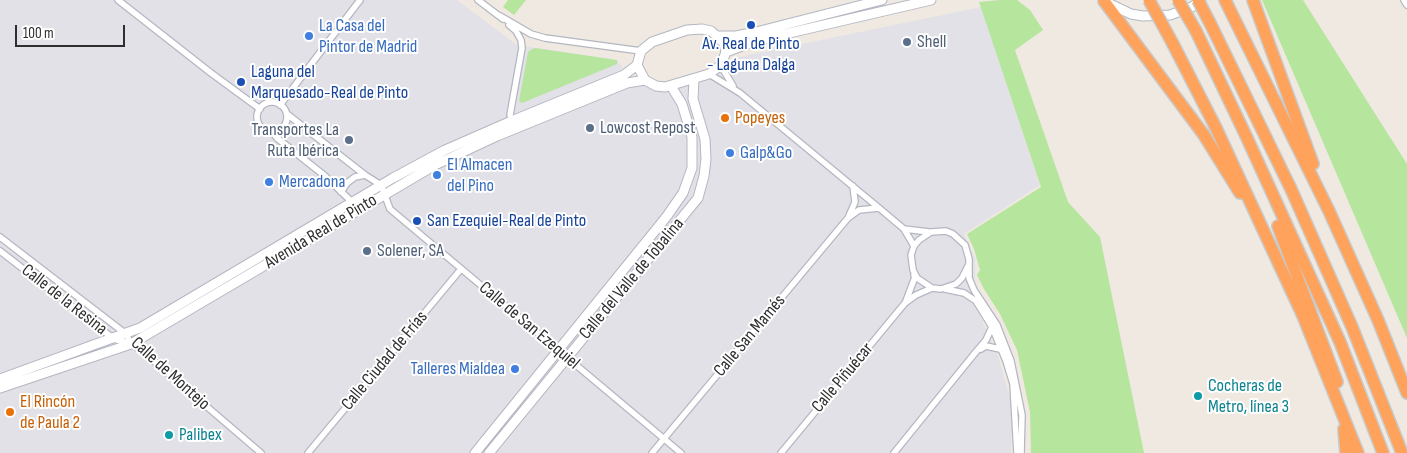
<!DOCTYPE html>
<meta charset="utf-8">
<style>
body{margin:0}
#map{position:relative;width:1407px;height:453px;overflow:hidden;background:#efe9e1;font-family:"Sofia Sans Condensed",sans-serif}
canvas{display:block}
.scale{position:absolute;left:15px;top:25px;width:110px;height:22px;box-sizing:border-box;border:2px solid #2e2e2e;border-top:0;padding-left:6px;font-size:15px;line-height:18px;white-space:nowrap;color:#2e2e2e;-webkit-text-stroke:4px #fff;paint-order:stroke}
</style>
<div id="map">
<canvas width="1407" height="453"></canvas>
<div class="scale">100 m</div>
</div>
<script>
const ctx = document.querySelector('canvas').getContext('2d');
ctx.lineJoin = 'round';
function fill(path, color) {
  ctx.fillStyle = color;
  ctx.fill(path, 'evenodd');
}
function toPath(rows) {
  const path = new Path2D();
  for (const r of rows) {
    if (r.length === 3) {
      path.moveTo(r[0] + r[2], r[1]);
      path.arc(r[0], r[1], r[2], 0, 2 * Math.PI);
      continue;
    }
    path.moveTo(r[0], r[1]);
    for (let i = 2; i < r.length; i += 2) path.lineTo(r[i], r[i + 1]);
  }
  return path;
}
function stroke(path, color, width, dash) {
  ctx.strokeStyle = color;
  ctx.lineWidth = width;
  ctx.lineCap = dash ? 'butt' : 'round';
  ctx.setLineDash(dash || []);
  ctx.stroke(path);
}
function label(font, color, halo, rows, align = 'center') {
  ctx.font = font + ' "Sofia Sans Condensed",sans-serif';
  ctx.lineWidth = 4;
  ctx.setLineDash([]);
  ctx.textBaseline = 'middle';
  ctx.strokeStyle = halo;
  ctx.fillStyle = color;
  for (const [text, x, y, turn = 0] of rows) {
    ctx.save();
    ctx.translate(x, y);
    ctx.rotate((+turn || 0) * Math.PI / 180);
    ctx.textAlign = isNaN(turn) ? turn : align;
    if (halo) ctx.strokeText(text, 0, 0);
    ctx.fillText(text, 0, 0);
    ctx.restore();
  }
}
fill(toPath([
 [0,0,457,0,517,45,617,60,635,84,664,89,699,81,739,57,981,7,1040,185,964,234,975,258,975,304,997,353,1012,405,1011,453,0,453]
]), '#e3e1e8');
fill(toPath([
 [508,0,526,0,514,15,503,7],
 [1000,0,1017,0,1030,10,1043,30,1015,50,1068,202,1100,237,1144,453,1031,453,1030,412,1017,350,1000,314,984,289,977,275,980,270,974,249,967,234,1041,187,979,2],
 [1262,0,1303,0,1407,164,1407,338],
 [535,48,617,60,617,64,522,103,519,101,528,52,532,49]
]), '#b6e59e');
const minor = toPath([
 [118,0,211,73,260,109],
 [478,0,503,19],
 [1404,0,1407,5],
 [500,16,531,34,545,38,641,51],
 [509,25,516,31,521,40,522,48,510,115],
 [723,61,724,71,733,86],
 [709,74,740,93,879,208,904,229,914,246],
 [272,117,15],
 [280,105,360,0],
 [287,114,365,175,381,185,390,209,681,453],
 [272,132,277,138,325,176,353,203,361,208],
 [341,192,347,183,355,177,365,175],
 [848,218,855,202,853,186],
 [904,229,929,232],
 [0,237,126,334,131,344,142,351,261,453],
 [0,251,114,339,131,344],
 [968,266,962,278,956,284,941,289,932,288,917,278,913,270,911,255,914,246,919,240,931,232,946,231,953,234,965,245,969,259,969,278,974,290,997,325,1011,361,1022,415,1021,453],
 [945,289,964,293,976,301,992,327,1006,361,1013,384,1017,453],
 [906,301,915,277,914,275],
 [981,349,986,346,1000,349],
 [308,453,461,269],
 [652,453,848,218,859,210,879,208],
 [781,453,905,303,916,295,932,288],
 [894,453,975,353,986,340,992,327]
]);
const secondary = toPath([
 [1108,3,1131,14,1143,16,1170,15,1192,7,1201,0],
 [702,29,711,31,724,43,726,52,721,65,709,74,665,87,656,86,645,80,637,65,641,51,652,42,687,30,702,29],
 [718,36,736,36,756,32,882,0],
 [726,52,755,41,931,0],
 [0,379,140,328,393,178,445,150,509,122,624,75,637,65],
 [0,388,131,344,435,165,497,136,627,83,645,80],
 [475,453,667,216,683,193,692,168,692,137,682,104,671,86],
 [489,453,698,198,704,176,706,159,705,139,693,99,694,79]
]);
const motorway = toPath([
 [1225,0,1329,211,1378,320,1407,393],
 [1253,0,1313,164],
 [1104,1,1204,135,1240,193],
 [1211,25,1291,189,1352,327,1402,453],
 [1196,31,1247,138,1340,342,1383,453],
 [1173,44,1216,128,1303,316,1358,453],
 [1278,226,1337,382],
 [1344,429,1346,453]
]);
stroke(minor, '#b4b7c1', 8);
stroke(secondary, '#b4b7c1', 11);
stroke(motorway, '#c9c9c9', 14);
stroke(minor, '#fff', 5.5);
stroke(secondary, '#fff', 9);
stroke(motorway, '#ffa35c', 11);
const motorwayBridge = toPath([
 [1149,0,1173,44],
 [1178,0,1196,31],
 [1198,0,1211,25]
]);
stroke(motorwayBridge, '#c9c9c9', 14, []);
stroke(motorwayBridge, '#ffa35c', 11);
for (const [x, y, r, color] of [
 [751,25,5,"#1a4fb4"],
 [309,36,5,"#3f7fe0"],
 [907,42,5,"#5c6f8a"],
 [241,82,5,"#1a4fb4"],
 [725,118,5,"#e8710a"],
 [590,128,5,"#5c6f8a"],
 [349,140,5,"#5c6f8a"],
 [730,153,5,"#3f7fe0"],
 [437,175,5,"#3f7fe0"],
 [269,182,5,"#3f7fe0"],
 [417,221,5,"#1a4fb4"],
 [367,251,5,"#5c6f8a"],
 [515,369,5,"#3f7fe0"],
 [1198,396,5,"#0f9aa8"],
 [10,412,5,"#e8710a"],
 [169,435,5,"#0f9aa8"]
]) {
  const dot = new Path2D();
  dot.arc(x, y, r, 0, 2 * Math.PI);
  ctx.fillStyle = color;
  ctx.fill(dot);
  stroke(dot, '#fff', 2);
}
label('18px', '#366cbe', '#fff', [
 ["La Casa del",319,26],
 ["Pintor de Madrid",319,47],
 ["Galp&Go",740,153],
 ["El Almacen",447,165],
 ["del Pino",447,186],
 ["Mercadona",279,182],
 ["Talleres Mialdea",505,369,"right"]
], 'left');
label('18px', '#4e5e75', '#fff', [
 ["Shell",917,42],
 ["Lowcost Repost",600,128],
 ["Transportes La",339,130,"right"],
 ["Ruta Ibérica",339,151,"right"],
 ["Solener, SA",377,251]
], 'left');
label('18px', '#164399', '#fff', [
 ["Av. Real de Pinto",751,44,"center"],
 ["- Laguna Dalga",751,65,"center"],
 ["Laguna del",251,72],
 ["Marquesado-Real de Pinto",251,93],
 ["San Ezequiel-Real de Pinto",427,221]
], 'left');
label('18px', '#c56008', '#fff', [
 ["Popeyes",735,118],
 ["El Rincón",20,402],
 ["de Paula 2",20,423]
], 'left');
label('18px', '#2e2e2e', '#fff', [
 ["Avenida Real de Pinto",321,232,-31],
 ["Calle del Valle de Tobalina",632,279,-50],
 ["Calle de la Resina",64,300,38],
 ["Calle de San Ezequiel",529,326,40],
 ["Calle San Mamés",750,336,-50],
 ["Calle Ciudad de Frías",385,361,-50],
 ["Calle de Montejo",170,374,42],
 ["Calle Piñuécar",843,378,-50]
]);
label('18px', '#0d838f', '#fff', [
 ["Cocheras de",1208,386],
 ["Metro, línea 3",1208,407],
 ["Palibex",179,435]
], 'left');
</script>
